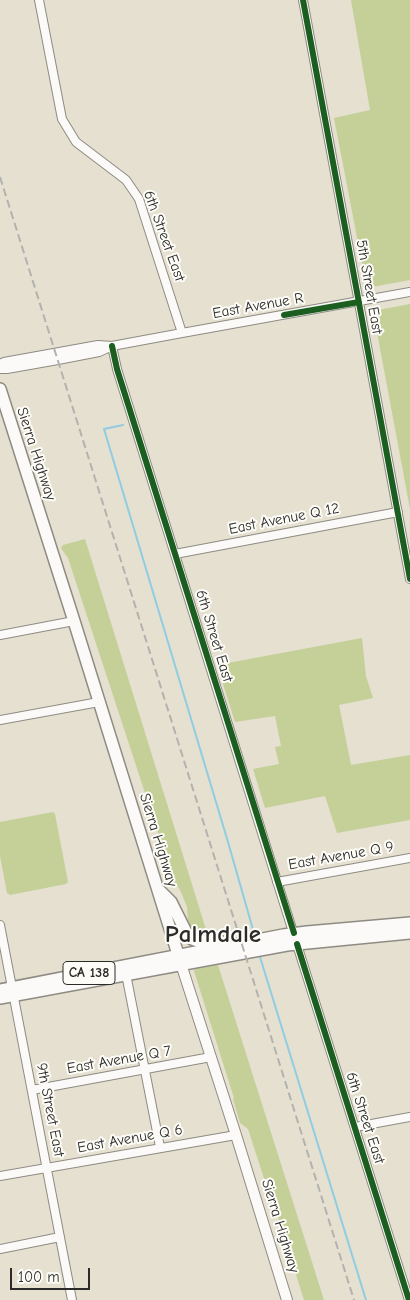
<!DOCTYPE html>
<style>
body{margin:0}
#map{position:relative;width:410px;height:1300px;overflow:hidden;background:#e5e0d0;font-family:"Comic Neue",sans-serif}
canvas{display:block}
.scale{position:absolute;left:10px;top:1268px;width:80px;height:22px;box-sizing:border-box;border:2px solid #2b2b2b;border-top:0;padding-left:6px;font-size:15px;line-height:18px;white-space:nowrap;color:#2b2b2b;-webkit-text-stroke:4px #fdfcf7;paint-order:stroke}
</style>
<div id="map">
<canvas width="410" height="1300"></canvas>
<div class="scale">100 m</div>
</div>
<script>
const ctx = document.querySelector('canvas').getContext('2d');
ctx.lineJoin = 'round';
function fill(path, color) {
  ctx.fillStyle = color;
  ctx.fill(path, 'evenodd');
}
function toPath(rows) {
  const path = new Path2D();
  for (const r of rows) {
    path.moveTo(r[0], r[1]);
    for (let i = 2; i < r.length; i += 2) path.lineTo(r[i], r[i + 1]);
  }
  return path;
}
function stroke(path, color, width, dash) {
  ctx.strokeStyle = color;
  ctx.lineWidth = width;
  ctx.lineCap = dash ? 'butt' : 'round';
  ctx.setLineDash(dash || []);
  ctx.stroke(path);
}
function label(font, color, halo, rows, align = 'center') {
  ctx.font = font + ' "Comic Neue",sans-serif';
  ctx.lineWidth = 4;
  ctx.setLineDash([]);
  ctx.textBaseline = 'middle';
  ctx.strokeStyle = halo;
  ctx.fillStyle = color;
  for (const [text, x, y, turn = 0] of rows) {
    ctx.save();
    ctx.translate(x, y);
    ctx.rotate((+turn || 0) * Math.PI / 180);
    ctx.textAlign = isNaN(turn) ? turn : align;
    if (halo) ctx.strokeText(text, 0, 0);
    ctx.fillText(text, 0, 0);
    ctx.restore();
  }
}
fill(toPath([
 [351,0,410,0,410,280,372,287,366,284,334,118,370,110],
 [410,304,410,509,373,311],
 [85,539,208,936,200,937,191,930,188,921,187,907,181,892,176,883,174,883,166,857,68,558,61,548,63,545],
 [362,638,366,676,373,698,339,705,351,765,410,755,410,820,337,833,325,796,265,808,253,769,279,764,275,747,281,746,275,716,235,722,217,665],
 [53,812,55,814,68,882,66,884,10,895,7,893,0,856,0,822],
 [218,965,324,1300,304,1300,273,1201,271,1200,248,1129,240,1123,233,1099,234,1098,194,971,195,969]
]), '#c4d097');
stroke(toPath([
 [123,425,104,429,228,842,254,933],
 [260,957,366,1300]
]), '#90cce2', 2);
const minor = toPath([
 [39,0,62,119,76,142,126,180,139,199,182,333],
 [303,0,410,579],
 [112,346,117,369,282,897,409,1300],
 [0,364,4,362,98,345,112,346],
 [0,369,7,369,58,360,99,352,112,346,182,333,410,292],
 [175,554,398,512],
 [0,635,74,621],
 [0,720,99,702],
 [277,882,410,858],
 [0,925,72,1300],
 [126,974,160,1147],
 [32,1090,211,1057],
 [355,1127,410,1117],
 [0,1176,236,1135],
 [0,1249,60,1237]
]);
const major = toPath([
 [181,964,236,1135,287,1300]
]);
const highway = toPath([
 [0,389,74,621,181,964],
 [159,890,171,902,186,932,192,939,197,941,219,941,227,944],
 [0,990,283,935,307,932,410,923],
 [0,998,287,945,410,933]
]);
stroke(minor, '#8e8b83', 10);
stroke(major, '#8e8b83', 12);
stroke(highway, '#8e8b83', 14);
stroke(minor, '#fbfaf8', 8);
stroke(major, '#fbfaf8', 10);
stroke(highway, '#fbfaf8', 11);
stroke(toPath([
 [0,177,354,1300]
]), '#b3b2b0', 2, [8, 4]);
stroke(toPath([
 [303,0,410,579],
 [284,315,359,302],
 [112,346,117,369,294,933],
 [297,944,409,1300]
]), '#1b5e20', 6);
for (const [x, y, w] of [
 [89,973,52]
]) {
  const box = new Path2D();
  box.roundRect(x - w / 2, y - 11.5, w, 23, 4);
  ctx.fillStyle = '#fdfcf7';
  ctx.fill(box);
  stroke(box, '#2b2b2b', 1);
}
label('bold 14px', '#2b2b2b', null, [
 ["CA 138",89,973]
]);
label('15px', '#2b2b2b', '#fdfcf7', [
 ["6th Street East",164,236,70],
 ["5th Street East",369,287,80],
 ["East Avenue R",258,306,-10],
 ["Sierra Highway",36,454,72],
 ["East Avenue Q 12",284,519,-11],
 ["6th Street East",214,636,73],
 ["Sierra Highway",158,840,73],
 ["East Avenue Q 9",341,856,-10],
 ["East Avenue Q 7",119,1060,-10],
 ["9th Street East",50,1110,79],
 ["6th Street East",365,1118,72],
 ["East Avenue Q 6",130,1139,-10],
 ["Sierra Highway",280,1226,73]
]);
label('bold 25px', '#2b2b2b', '#fdfcf7', [
 ["Palmdale",213,935]
]);
</script>
